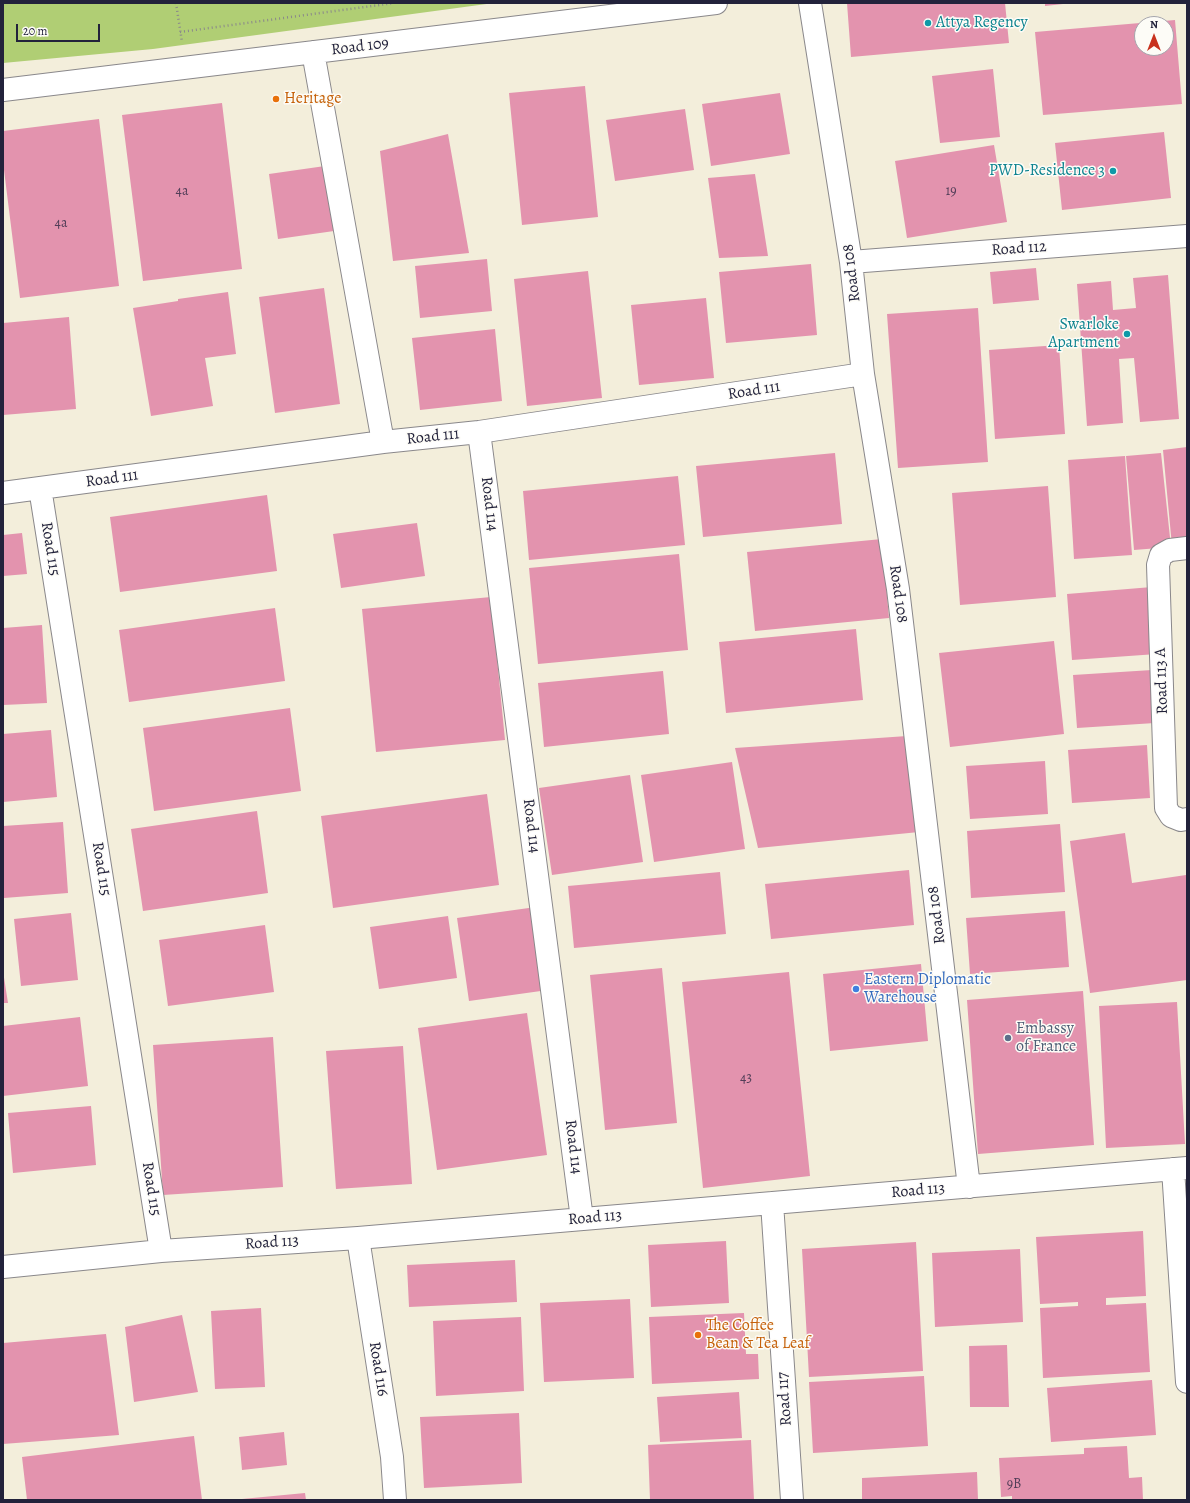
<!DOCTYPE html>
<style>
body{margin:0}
#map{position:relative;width:1190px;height:1503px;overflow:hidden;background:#f3eedb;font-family:Alegreya,serif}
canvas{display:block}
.frame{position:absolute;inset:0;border:4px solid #22223b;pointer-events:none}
.north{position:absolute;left:1134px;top:16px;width:40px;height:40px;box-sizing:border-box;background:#fdfcf7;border:1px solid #a5a5ac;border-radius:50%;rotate:0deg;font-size:11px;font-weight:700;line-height:16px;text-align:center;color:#22223b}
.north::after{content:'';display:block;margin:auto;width:14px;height:18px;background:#c8321e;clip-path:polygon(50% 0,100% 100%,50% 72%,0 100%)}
.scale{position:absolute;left:16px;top:24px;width:84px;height:18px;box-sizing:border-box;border:2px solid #22223b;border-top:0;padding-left:5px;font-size:12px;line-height:14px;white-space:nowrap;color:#22223b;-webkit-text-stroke:3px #fdfcf7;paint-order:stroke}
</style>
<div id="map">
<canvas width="1190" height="1503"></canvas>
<div class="frame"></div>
<div class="north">N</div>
<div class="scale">20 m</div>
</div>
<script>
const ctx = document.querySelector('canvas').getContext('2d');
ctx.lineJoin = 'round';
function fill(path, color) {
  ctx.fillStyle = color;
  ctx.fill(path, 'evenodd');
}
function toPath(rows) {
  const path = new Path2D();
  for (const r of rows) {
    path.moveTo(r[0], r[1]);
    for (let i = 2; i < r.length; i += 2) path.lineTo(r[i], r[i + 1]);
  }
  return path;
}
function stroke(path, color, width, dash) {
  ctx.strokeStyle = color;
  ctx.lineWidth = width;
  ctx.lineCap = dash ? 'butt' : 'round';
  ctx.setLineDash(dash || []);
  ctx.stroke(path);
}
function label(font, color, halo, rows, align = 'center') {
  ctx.font = font + ' Alegreya,serif';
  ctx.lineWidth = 3;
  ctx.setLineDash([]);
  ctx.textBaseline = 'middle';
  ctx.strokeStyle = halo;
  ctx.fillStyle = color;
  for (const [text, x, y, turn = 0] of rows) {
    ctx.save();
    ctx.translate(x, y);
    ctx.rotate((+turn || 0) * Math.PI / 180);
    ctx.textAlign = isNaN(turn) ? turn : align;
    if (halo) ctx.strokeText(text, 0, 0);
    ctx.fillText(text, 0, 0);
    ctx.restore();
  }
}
fill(toPath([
 [3,3,494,3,153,49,3,63]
]), '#b0ce74');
fill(toPath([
 [847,3,1005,3,1009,43,851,57],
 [1045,3,1063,3,1063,4,1045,6],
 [1175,20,1182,104,1043,115,1035,32],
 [1142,24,1166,24,1166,48,1142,48],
 [993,69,1000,137,940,143,932,76],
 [585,86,598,217,522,225,509,93],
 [780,93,790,154,711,166,702,104],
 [222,103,242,269,143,281,122,115],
 [685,109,694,170,615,181,606,120],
 [99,119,119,286,20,298,3,162,3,131],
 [1164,132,1171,198,1062,210,1055,143],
 [448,134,469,253,393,261,380,151],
 [994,145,1007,222,907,238,895,161],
 [325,166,334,231,278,239,269,174],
 [755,174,768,256,719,258,708,178],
 [487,259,492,311,420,318,415,266],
 [811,264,817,335,726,343,719,272],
 [1036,268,1039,300,993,304,990,272],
 [588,271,602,398,527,406,514,279],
 [1168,275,1179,419,1140,422,1134,358,1119,359,1123,423,1087,426,1077,284,1111,281,1113,310,1136,308,1133,278],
 [324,288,340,404,275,413,259,297],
 [228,292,236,354,205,358,213,406,151,416,133,308,178,301,178,299],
 [706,298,714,378,639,385,631,305],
 [978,308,988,462,898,468,887,314],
 [69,317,76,409,3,415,3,323],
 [495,329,502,401,420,410,412,338],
 [1059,345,1065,434,995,439,989,350],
 [1187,447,1187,545,1172,546,1163,450],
 [835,453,842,524,703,537,696,466],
 [1161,453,1171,547,1134,550,1126,456],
 [1125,456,1132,555,1074,559,1068,460],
 [678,476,685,545,529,560,523,491],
 [1048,486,1056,597,960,605,952,493],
 [267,495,277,571,120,592,110,517],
 [417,523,425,576,341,588,333,534],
 [22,533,27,574,3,576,3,535],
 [882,539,889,618,755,631,747,552],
 [679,554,688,650,538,664,529,568],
 [1152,587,1157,654,1072,660,1067,594],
 [491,597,505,740,376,752,362,609],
 [275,608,285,681,129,702,119,630],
 [42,625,47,703,3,705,3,628],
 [856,629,863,700,726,713,719,642],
 [1054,641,1064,734,950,747,939,653],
 [1152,670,1155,723,1077,728,1073,675],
 [663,671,669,734,544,747,538,683],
 [290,708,301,791,154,811,143,728],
 [51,730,57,797,3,802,3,734],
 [907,736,919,832,758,848,735,748],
 [1147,745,1150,798,1072,803,1068,750],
 [1045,761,1048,814,970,819,966,766],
 [732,762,745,849,654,862,641,775],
 [630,775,643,862,552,875,539,788],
 [487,794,499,885,333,908,321,816],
 [257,811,268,893,143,911,131,829],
 [63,822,68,893,4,898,3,826],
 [1060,824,1065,892,971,898,967,831],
 [1125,833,1132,883,1186,875,1187,980,1090,993,1070,841],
 [909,870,914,925,771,939,765,884],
 [720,872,726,934,574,948,568,886],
 [536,907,548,990,469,1001,457,918],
 [1065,911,1069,967,970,974,966,918],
 [71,913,78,980,21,986,14,919],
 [448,916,457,978,379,989,370,927],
 [265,925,274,992,168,1006,159,940],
 [921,964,928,1041,830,1051,823,974],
 [662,968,677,1123,605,1130,590,975],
 [3,971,8,1003,3,1003],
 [789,972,810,1176,703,1188,682,982],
 [1083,991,1094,1145,978,1154,967,1000],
 [1177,1002,1185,1144,1106,1148,1099,1006],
 [527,1013,547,1155,437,1170,418,1028],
 [80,1017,88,1086,3,1096,3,1026],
 [273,1037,283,1187,163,1195,153,1045],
 [403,1046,412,1184,336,1189,326,1051],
 [91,1106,96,1165,13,1173,8,1113],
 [1143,1231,1146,1296,1106,1298,1106,1305,1146,1303,1150,1372,1043,1378,1040,1308,1078,1306,1078,1302,1040,1304,1036,1237],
 [726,1241,729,1303,651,1307,648,1245],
 [916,1242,923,1371,809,1377,802,1249],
 [1020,1249,1023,1322,935,1327,932,1253],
 [515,1260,517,1302,409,1307,407,1265],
 [630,1299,634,1378,544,1382,540,1303],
 [261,1308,265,1387,215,1389,211,1311],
 [744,1313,746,1354,758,1354,759,1379,652,1384,649,1317],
 [182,1315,198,1392,134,1402,125,1327],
 [521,1317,524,1391,436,1396,433,1321],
 [106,1334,119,1435,3,1444,3,1343],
 [1007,1345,1009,1407,970,1407,969,1346],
 [924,1376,928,1446,813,1453,809,1382],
 [1152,1380,1156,1435,1051,1442,1047,1388],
 [739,1392,742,1438,660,1442,657,1397],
 [519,1413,522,1483,424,1488,420,1417],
 [284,1432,287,1465,242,1470,239,1437],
 [194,1436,202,1500,27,1500,22,1457],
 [751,1440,754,1500,650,1500,648,1445],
 [1127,1446,1129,1478,1142,1477,1143,1500,1012,1500,1012,1496,1001,1497,999,1458,1084,1454,1084,1448],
 [977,1472,978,1500,862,1500,862,1478],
 [305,1493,306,1500,242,1500,242,1499]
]), '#e393ae');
const minor = toPath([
 [810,3,851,262,863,374,898,589,969,1187],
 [313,52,383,442],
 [3,90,716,3],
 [851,262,1187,236],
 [479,432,582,1219],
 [40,488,161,1251],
 [3,493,383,442,479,432,863,374],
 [1187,548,1170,550,1161,555,1158,565,1166,808,1171,816,1181,820,1187,819],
 [1173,1169,1187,1382],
 [772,1203,792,1500],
 [358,1238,392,1457,395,1500],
 [3,1267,161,1251,358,1238,1187,1168]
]);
stroke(minor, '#8a888b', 24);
stroke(toPath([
 [176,3,182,42],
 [180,32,394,3]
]), '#8a888b', 2.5, [1, 3]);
stroke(minor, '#fff', 22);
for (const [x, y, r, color] of [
 [928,23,4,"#0f9aa8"],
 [276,99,4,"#e8710a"],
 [1113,171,4,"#0f9aa8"],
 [1127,334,4,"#0f9aa8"],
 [856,989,4,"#3f7fe0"],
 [1008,1038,4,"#5c6f8a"],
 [698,1335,4,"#e8710a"]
]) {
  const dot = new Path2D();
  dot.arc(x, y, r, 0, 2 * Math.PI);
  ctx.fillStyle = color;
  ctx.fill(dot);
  stroke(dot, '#fdfcf7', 1.5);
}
label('14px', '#523e58', null, [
 ["4a",182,192],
 ["19",951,192],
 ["4a",61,224],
 ["43",746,1079],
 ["9B",1014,1485]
]);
label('16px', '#0d838f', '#fdfcf7', [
 ["Attya Regency",936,23,"left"],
 ["PWD-Residence 3",1105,171],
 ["Swarloke",1119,325],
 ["Apartment",1119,343]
], 'right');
label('16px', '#22223b', '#fdfcf7', [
 ["Road 109",360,47,-7],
 ["Road 112",1019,249,-4],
 ["Road 108",852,273,-97],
 ["Road 111",754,391,-9],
 ["Road 111",433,437,-6],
 ["Road 111",112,479,-8],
 ["Road 114",489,504,83],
 ["Road 115",50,549,81],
 ["Road 108",898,594,82],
 ["Road 113 A",1162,681,-92],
 ["Road 114",531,826,83],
 ["Road 115",101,869,81],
 ["Road 108",937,915,-97],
 ["Road 114",573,1147,83],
 ["Road 115",151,1189,81],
 ["Road 113",918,1191,-5],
 ["Road 113",595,1218,-5],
 ["Road 113",272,1243,-4],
 ["Road 116",378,1369,81],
 ["Road 117",785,1399,-94]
]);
label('16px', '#c56008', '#fdfcf7', [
 ["Heritage",284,99],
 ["The Coffee",706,1326],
 ["Bean & Tea Leaf",706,1344]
], 'left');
label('16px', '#366cbe', '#fdfcf7', [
 ["Eastern Diplomatic",864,980],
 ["Warehouse",864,998]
], 'left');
label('16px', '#4e5e75', '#fdfcf7', [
 ["Embassy",1016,1029],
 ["of France",1016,1047]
], 'left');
</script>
